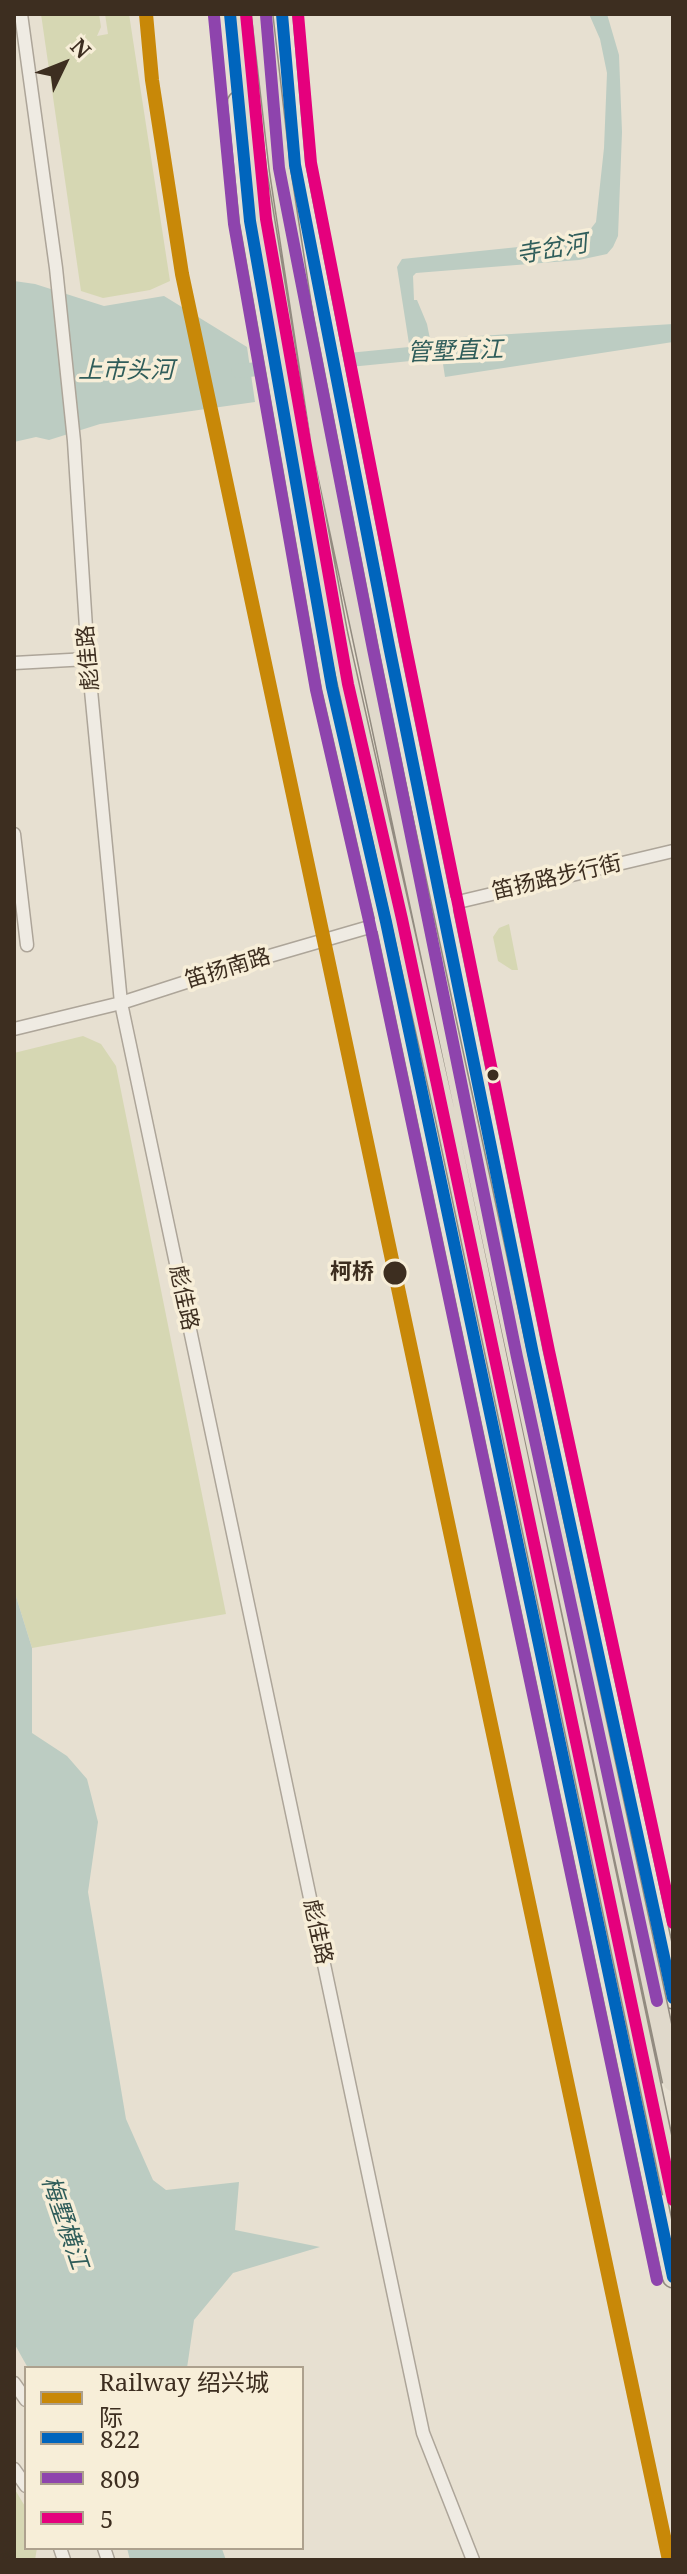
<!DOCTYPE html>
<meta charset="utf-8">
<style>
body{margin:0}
#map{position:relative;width:687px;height:2574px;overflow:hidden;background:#e7e0d1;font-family:"Noto Serif","Noto Sans SC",serif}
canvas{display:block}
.frame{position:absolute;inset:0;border:16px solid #3d2e20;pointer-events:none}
.legend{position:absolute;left:24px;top:2366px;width:280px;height:184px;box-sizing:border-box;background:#f7eed8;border:2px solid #ada18e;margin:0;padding:10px 14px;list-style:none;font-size:24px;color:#3d2e20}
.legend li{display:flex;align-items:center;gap:16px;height:40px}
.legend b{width:40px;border:2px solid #ada18e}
.north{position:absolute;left:24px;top:24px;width:80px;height:80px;-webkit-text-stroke:6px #f7eed8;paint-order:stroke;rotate:47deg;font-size:22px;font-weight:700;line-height:32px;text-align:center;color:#3d2e20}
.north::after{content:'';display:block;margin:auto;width:28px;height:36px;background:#3d2e20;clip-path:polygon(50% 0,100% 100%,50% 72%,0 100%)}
</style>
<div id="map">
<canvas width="687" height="2574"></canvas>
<div class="frame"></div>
<ul class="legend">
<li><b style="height:10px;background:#c88808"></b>Railway 绍兴城际</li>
<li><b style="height:10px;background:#0065bd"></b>822</li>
<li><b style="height:10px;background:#8e44ad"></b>809</li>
<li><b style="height:10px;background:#e5007d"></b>5</li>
</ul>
<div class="north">N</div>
</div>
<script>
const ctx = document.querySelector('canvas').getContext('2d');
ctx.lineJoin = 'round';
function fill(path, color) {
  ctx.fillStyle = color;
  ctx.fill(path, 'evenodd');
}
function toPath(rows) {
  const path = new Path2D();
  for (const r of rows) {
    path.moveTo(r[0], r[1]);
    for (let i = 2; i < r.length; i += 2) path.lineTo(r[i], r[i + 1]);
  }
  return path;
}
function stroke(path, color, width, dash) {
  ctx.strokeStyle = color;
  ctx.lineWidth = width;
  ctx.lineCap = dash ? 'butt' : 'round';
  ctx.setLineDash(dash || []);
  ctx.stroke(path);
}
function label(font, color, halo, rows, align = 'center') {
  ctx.font = font + ' "Noto Serif","Noto Sans SC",serif';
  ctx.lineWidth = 7;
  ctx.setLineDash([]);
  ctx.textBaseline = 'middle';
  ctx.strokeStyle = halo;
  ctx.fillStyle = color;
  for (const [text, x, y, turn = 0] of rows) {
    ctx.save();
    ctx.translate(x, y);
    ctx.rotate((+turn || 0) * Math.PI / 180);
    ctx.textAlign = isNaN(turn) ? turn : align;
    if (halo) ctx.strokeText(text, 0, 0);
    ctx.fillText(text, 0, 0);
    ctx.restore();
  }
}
fill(toPath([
 [41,14,99,14,101,27,97,36,108,34,105,14,129,14,170,281,150,290,103,298,81,291],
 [509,924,518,970,512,970,498,961,493,937,499,928],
 [83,1036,101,1044,116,1066,226,1614,32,1648,14,1590,14,1053],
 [14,2488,26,2508,26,2548,37,2548,35,2560,14,2560]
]), '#d6d7b3');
fill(toPath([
 [589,14,607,14,619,55,622,132,618,236,613,247,607,254,579,260,416,273,413,276,414,300,417,300,427,324,430,339,673,324,673,342,445,377,443,364,412,363,397,267,402,259,567,242,586,235,596,222,604,148,607,73,600,39],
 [14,281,35,284,104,306,164,296,247,347,255,402,100,424,49,440,36,437,14,442],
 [14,1590,32,1648,32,1733,67,1756,87,1779,98,1822,88,1892,126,2119,153,2180,166,2190,239,2182,235,2230,320,2247,233,2273,194,2320,187,2368,28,2368,14,2343],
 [127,2548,213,2548,222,2549,226,2560,130,2560]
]), '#bcccc2');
stroke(toPath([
 [238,371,430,352]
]), '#bcccc2', 14);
const minor = toPath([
 [21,14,56,268,74,441,88,659,121,1003,423,2433,473,2560],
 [14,663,88,659],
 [14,834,27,945],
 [416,912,673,851],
 [14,1029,121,1003,242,964,390,921],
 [14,2383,26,2400],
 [14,2469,26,2486],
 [60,2548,64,2560],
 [104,2548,108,2560]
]);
const primary = toPath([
 [282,14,295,165,389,646,533,1354,673,1998],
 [238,102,250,221,332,687,386,922,673,2277]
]);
stroke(minor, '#ada599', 15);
stroke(primary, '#928b80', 23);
stroke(minor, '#efebe3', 12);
stroke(primary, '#e6e1d4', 20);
const trunkBridge = toPath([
 [238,14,256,171,292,392,337,634,446,1118,673,2193],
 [262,14,280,170,322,445,673,2081]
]);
stroke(trunkBridge, '#928b80', 23, []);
stroke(trunkBridge, '#e0d9cb', 20);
stroke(toPath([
 [230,14,250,221,332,687,386,922,673,2277],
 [282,14,295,165,389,646,533,1354,673,1998]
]), '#0065bd', 12);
stroke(toPath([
 [266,15,279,168,373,649,517,1357,657,2001],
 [214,16,234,224,316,690,370,925,657,2280]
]), '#8e44ad', 12);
stroke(toPath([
 [246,14,266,219,348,684,402,919,673,2200],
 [298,14,311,163,405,643,549,1351,673,1923]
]), '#e5007d', 12);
stroke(toPath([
 [146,14,152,80,182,274,669,2560]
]), '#c88808', 14);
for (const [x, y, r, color] of [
 [493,1075,7,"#3d2e20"],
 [395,1273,13,"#3d2e20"]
]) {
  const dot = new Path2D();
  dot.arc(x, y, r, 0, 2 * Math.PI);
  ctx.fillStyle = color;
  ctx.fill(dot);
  stroke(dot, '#f7eed8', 3);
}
label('22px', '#3d2e20', '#f7eed8', [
 ["彪佳路",89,658,-95],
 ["笛扬路步行街",557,878,-13],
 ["笛扬南路",228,969,-17],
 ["彪佳路",183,1298,78],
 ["彪佳路",317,1932,78]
]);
label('bold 22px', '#3d2e20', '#f7eed8', [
 ["柯桥",374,1273]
], 'right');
label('italic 24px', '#2f5d5a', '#f7eed8', [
 ["寺岔河",552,250,-10],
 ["管墅直江",455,352,-2],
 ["上市头河",126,371],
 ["梅墅横江",64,2223,71]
]);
</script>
